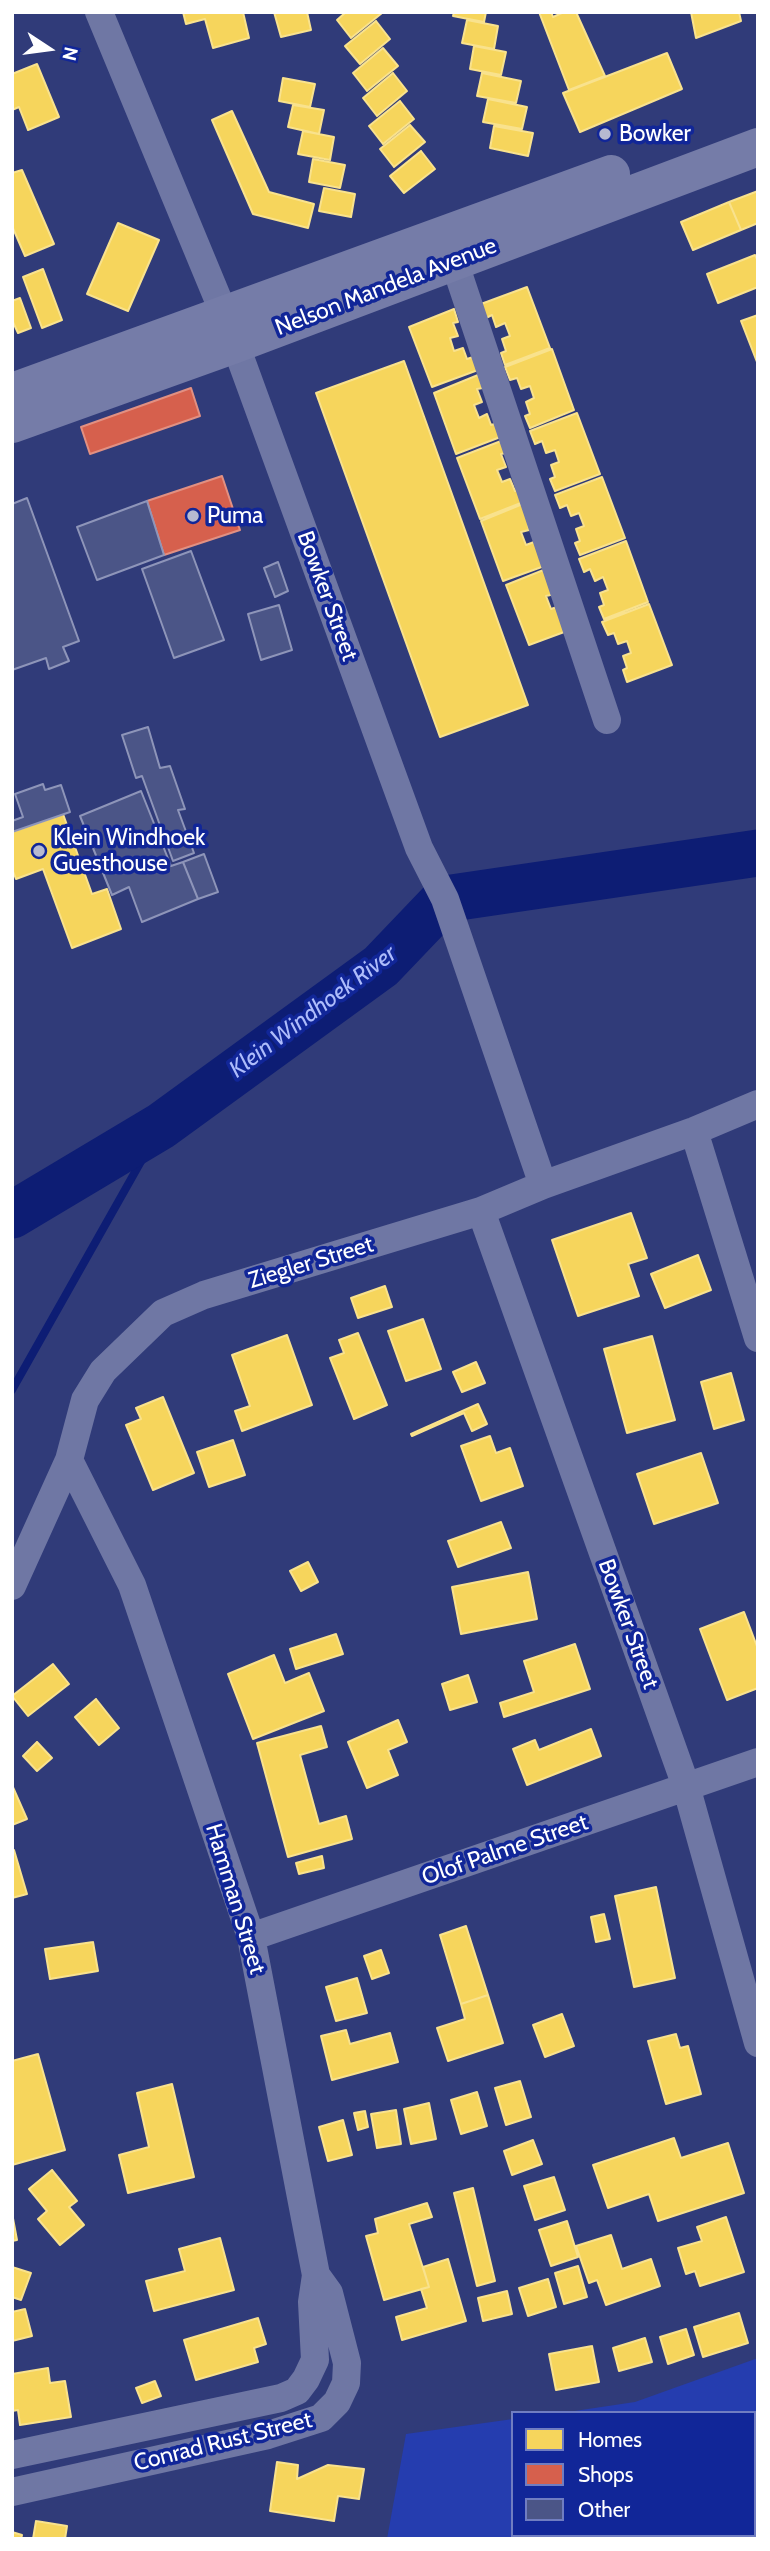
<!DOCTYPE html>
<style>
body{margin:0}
#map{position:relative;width:770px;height:2551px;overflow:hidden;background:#303b79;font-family:Cabin,sans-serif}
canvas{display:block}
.frame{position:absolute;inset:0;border:14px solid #fff;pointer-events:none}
.legend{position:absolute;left:511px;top:2411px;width:245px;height:126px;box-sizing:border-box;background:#112698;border:2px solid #707dc1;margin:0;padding:9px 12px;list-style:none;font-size:21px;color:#fff}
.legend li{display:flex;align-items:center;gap:14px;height:35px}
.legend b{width:35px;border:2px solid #707dc1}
.north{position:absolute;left:14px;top:14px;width:70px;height:70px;-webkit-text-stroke:5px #112698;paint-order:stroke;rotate:103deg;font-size:19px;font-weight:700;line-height:28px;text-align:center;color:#fff}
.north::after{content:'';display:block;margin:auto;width:24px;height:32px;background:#fff;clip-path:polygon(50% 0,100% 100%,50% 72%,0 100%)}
</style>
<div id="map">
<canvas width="770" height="2551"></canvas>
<div class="frame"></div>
<ul class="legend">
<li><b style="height:19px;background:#f6d55c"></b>Homes</li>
<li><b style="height:19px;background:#d6604d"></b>Shops</li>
<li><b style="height:19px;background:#4b5587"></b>Other</li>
</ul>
<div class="north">N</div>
</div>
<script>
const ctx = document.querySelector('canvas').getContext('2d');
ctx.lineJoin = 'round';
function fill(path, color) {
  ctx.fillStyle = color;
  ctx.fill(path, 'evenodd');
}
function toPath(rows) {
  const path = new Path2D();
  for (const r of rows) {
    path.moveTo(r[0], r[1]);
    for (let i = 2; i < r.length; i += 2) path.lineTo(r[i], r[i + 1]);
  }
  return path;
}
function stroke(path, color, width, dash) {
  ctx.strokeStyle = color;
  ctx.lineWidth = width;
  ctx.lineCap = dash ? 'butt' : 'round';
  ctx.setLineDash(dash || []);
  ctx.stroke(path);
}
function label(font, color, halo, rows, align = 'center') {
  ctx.font = font + ' Cabin,sans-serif';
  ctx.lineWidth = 7;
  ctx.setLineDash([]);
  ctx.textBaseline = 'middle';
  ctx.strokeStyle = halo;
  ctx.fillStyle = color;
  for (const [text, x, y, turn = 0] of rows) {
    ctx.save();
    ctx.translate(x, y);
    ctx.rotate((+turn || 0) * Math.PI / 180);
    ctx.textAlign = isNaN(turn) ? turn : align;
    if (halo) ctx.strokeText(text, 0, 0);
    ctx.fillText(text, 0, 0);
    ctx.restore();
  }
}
fill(toPath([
 [758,2358,758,2539,387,2539,406,2434,513,2419,513,2535,754,2535,754,2413,561,2413,635,2402]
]), '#253daf');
const homes = toPath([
 [183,12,243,12,249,38,213,48,205,19,186,24,183,12],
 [274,12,307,12,311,30,281,37,274,12],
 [346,12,381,12,382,13,351,38,337,20,346,12],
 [454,12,486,12,484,22,453,16,454,12],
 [539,12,551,12,553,17,564,12,576,12,605,76,569,90,539,12],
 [691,12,739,12,741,21,696,38,691,12],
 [467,20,498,26,494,49,462,43,467,20],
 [376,21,390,39,360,64,345,46,376,21],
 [474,46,506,52,501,75,470,69,474,46],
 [383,48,398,66,367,91,353,73,383,48],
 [667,53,682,89,580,132,563,93,667,53],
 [37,64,59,117,28,130,19,107,12,110,12,74,37,64],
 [393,73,407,91,377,116,363,98,393,73],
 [482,73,521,81,516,103,477,96,482,73],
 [283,78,315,84,310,107,279,101,283,78],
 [488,99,527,107,522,129,483,122,488,99],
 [400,101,414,119,383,144,369,126,400,101],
 [293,105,324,110,319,134,288,127,293,105],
 [232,111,269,192,314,204,308,228,253,214,212,120,232,111],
 [410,125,425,142,394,167,380,149,410,125],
 [494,126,533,133,528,156,490,148,494,126],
 [303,131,334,137,330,160,298,154,303,131],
 [421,151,435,169,404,193,390,176,421,151],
 [313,159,345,165,340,188,309,182,313,159],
 [22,170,54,244,25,256,12,226,12,173,22,170],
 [324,188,355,194,351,217,319,211,324,188],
 [758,191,758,223,741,230,729,202,758,191],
 [729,202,741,230,693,250,681,222,729,202],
 [118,223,159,240,128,311,87,294,118,223],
 [755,255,758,261,758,287,718,303,707,274,755,255],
 [43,269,62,320,42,328,23,277,43,269],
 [527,287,550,348,505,365,501,353,506,351,502,339,510,336,505,323,496,327,492,315,486,318,481,304,527,287],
 [20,298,31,328,18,333,12,320,12,301,20,298],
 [454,309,458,322,453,323,458,336,450,338,454,351,463,348,467,359,473,357,478,370,432,387,409,327,454,309],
 [758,315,758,362,757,362,741,321,758,315],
 [552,349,574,410,530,428,525,416,530,414,526,402,534,398,530,386,521,389,517,378,510,380,505,367,552,349],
 [404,361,528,705,440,737,316,393,404,361],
 [478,375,483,388,477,389,482,402,474,405,479,418,487,414,491,425,498,423,503,436,456,454,434,393,478,375],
 [577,413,600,474,555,491,550,479,555,477,551,465,559,462,555,450,546,453,542,441,535,444,530,431,577,413],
 [501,441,506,453,501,454,506,467,497,470,502,482,510,479,515,491,521,488,526,501,480,519,457,458,501,441],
 [602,477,625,538,580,555,575,543,580,541,576,529,584,526,579,513,571,516,567,505,560,508,555,495,602,477],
 [525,503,529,530,521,532,526,545,534,542,550,564,503,581,481,521,525,503],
 [626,541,648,602,604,619,599,607,604,605,600,593,608,590,603,577,595,581,590,569,584,572,579,559,626,541],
 [551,567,555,594,546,596,551,609,560,606,575,628,529,645,506,585,551,567],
 [649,604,672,665,627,682,623,670,627,668,623,656,631,653,627,641,618,644,614,633,608,635,602,622,649,604],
 [63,814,92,894,107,889,121,929,72,948,43,869,16,879,12,869,12,832,63,814],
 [631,1213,647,1258,628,1264,639,1296,578,1316,552,1240,631,1213],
 [698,1255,711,1290,665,1308,651,1274,698,1255],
 [385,1286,392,1307,358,1318,351,1298,385,1286],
 [423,1319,441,1369,406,1381,388,1331,423,1319],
 [358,1333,387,1405,354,1419,330,1358,344,1353,339,1340,358,1333],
 [287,1335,312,1405,242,1431,235,1411,250,1406,232,1355,287,1335],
 [652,1336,675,1420,627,1433,604,1349,652,1336],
 [476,1362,485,1383,462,1392,453,1372,476,1362],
 [731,1373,744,1420,714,1429,701,1382,731,1373],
 [163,1397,194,1473,153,1490,126,1425,141,1419,136,1408,163,1397],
 [478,1404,487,1424,472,1431,464,1413,412,1436,411,1434,478,1404],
 [490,1436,496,1453,510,1448,523,1486,481,1501,461,1446,490,1436],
 [233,1440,245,1475,209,1487,197,1452,233,1440],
 [701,1453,718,1503,654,1524,637,1474,701,1453],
 [501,1522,511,1548,458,1567,448,1541,501,1522],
 [308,1562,318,1582,301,1591,290,1571,308,1562],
 [528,1572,537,1619,461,1634,452,1587,528,1572],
 [744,1612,758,1649,758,1688,727,1700,700,1629,744,1612],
 [336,1634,343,1654,296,1669,290,1649,336,1634],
 [575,1644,590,1689,504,1717,500,1703,534,1692,524,1661,575,1644],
 [274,1655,285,1683,309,1673,324,1711,253,1739,228,1674,274,1655],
 [53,1664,69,1684,28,1716,12,1696,53,1664],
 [468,1675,477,1702,450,1710,442,1684,468,1675],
 [96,1699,119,1728,99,1745,75,1717,96,1699],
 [398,1720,407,1742,388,1750,398,1775,367,1788,348,1742,398,1720],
 [321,1726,327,1747,300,1755,319,1824,346,1816,352,1839,288,1857,257,1743,321,1726],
 [591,1729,601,1756,527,1785,513,1749,535,1740,539,1750,591,1729],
 [37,1742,52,1758,37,1771,23,1756,37,1742],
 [12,1785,27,1819,12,1825,12,1785],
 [12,1850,14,1850,27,1894,12,1898,12,1850],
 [322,1856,324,1868,299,1874,296,1863,322,1856],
 [656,1887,675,1978,634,1987,615,1896,656,1887],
 [604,1914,610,1939,596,1942,591,1917,604,1914],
 [466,1926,488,1995,461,2004,440,1935,466,1926],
 [93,1942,98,1971,50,1979,45,1949,93,1942],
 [381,1950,389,1973,372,1979,364,1956,381,1950],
 [357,1978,367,2013,336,2021,326,1987,357,1978],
 [488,1995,503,2043,448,2061,437,2028,465,2019,461,2004,488,1995],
 [562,2014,574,2046,545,2057,533,2025,562,2014],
 [346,2030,350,2044,390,2033,398,2062,332,2080,321,2036,346,2030],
 [676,2034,680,2048,688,2046,701,2094,666,2104,648,2041,676,2034],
 [38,2054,65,2150,12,2165,12,2061,38,2054],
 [520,2081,531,2117,506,2125,495,2088,520,2081],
 [172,2084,194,2177,128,2193,119,2155,149,2147,137,2093,172,2084],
 [477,2092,487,2126,461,2134,451,2100,477,2092],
 [429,2103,436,2139,411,2144,404,2109,429,2103],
 [396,2110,401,2144,377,2148,371,2114,396,2110],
 [365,2111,368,2127,358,2130,354,2113,365,2111],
 [343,2120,352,2155,328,2161,319,2127,343,2120],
 [674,2138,681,2158,728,2143,744,2193,658,2221,649,2194,608,2208,593,2165,674,2138],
 [533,2140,542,2164,512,2175,504,2151,533,2140],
 [52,2170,77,2201,69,2207,84,2225,60,2245,38,2219,47,2211,29,2189,52,2170],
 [554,2177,565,2210,535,2220,524,2186,554,2177],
 [473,2188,495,2281,477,2286,454,2193,473,2188],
 [427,2203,432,2217,409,2224,429,2287,384,2300,366,2236,378,2233,375,2219,427,2203],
 [12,2213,17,2240,12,2241,12,2213],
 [726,2217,744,2272,700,2286,695,2271,686,2274,678,2248,702,2241,697,2227,726,2217],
 [567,2221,578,2257,551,2266,539,2230,567,2221],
 [611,2235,622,2269,651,2259,660,2286,606,2305,597,2280,589,2283,576,2246,611,2235],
 [220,2238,234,2290,154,2311,146,2281,185,2271,179,2249,220,2238],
 [448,2259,466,2321,402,2340,396,2317,427,2308,421,2289,429,2287,423,2267,448,2259],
 [578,2266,587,2297,564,2304,555,2273,578,2266],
 [12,2267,31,2273,21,2300,12,2297,12,2267],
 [548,2279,556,2307,528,2316,519,2288,548,2279],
 [507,2291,512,2314,483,2321,478,2298,507,2291],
 [25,2309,32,2336,12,2341,12,2312,25,2309],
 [739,2313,748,2343,703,2357,694,2327,739,2313],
 [258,2318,266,2344,254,2348,258,2362,196,2380,184,2340,258,2318],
 [686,2329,694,2355,668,2364,660,2337,686,2329],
 [645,2338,652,2362,619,2371,613,2348,645,2338],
 [592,2346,599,2382,556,2390,549,2354,592,2346],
 [48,2368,50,2383,65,2381,71,2417,20,2425,18,2410,12,2411,12,2374,48,2368],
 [155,2381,161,2396,142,2403,136,2388,155,2381],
 [277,2462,298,2465,297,2479,328,2465,364,2469,359,2499,338,2496,334,2521,270,2511,277,2462],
 [36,2521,67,2526,65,2539,33,2539,36,2521],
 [12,2532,22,2535,21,2539,12,2539,12,2532]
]);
fill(homes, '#f6d55c');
stroke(homes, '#f9e28d', 2);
const shops = toPath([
 [191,388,200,416,90,454,81,427,191,388],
 [222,476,240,530,164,555,147,501,222,476]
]);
fill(shops, '#d6604d');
stroke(shops, '#e29082', 2);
stroke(toPath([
 [12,1390,161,1126]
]), '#0d1d74', 8);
stroke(toPath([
 [12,1215,161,1126,381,966,445,899,758,853]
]), '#0d1d74', 47);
const building = toPath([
 [27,498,79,641,63,647,69,661,49,669,46,658,12,670,12,504,27,498],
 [147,501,164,555,97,580,77,527,147,501],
 [191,551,224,640,174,658,142,569,191,551],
 [278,562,288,591,275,597,264,568,278,562],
 [279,605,292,650,261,660,248,614,279,605],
 [148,727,160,768,170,766,185,809,178,810,194,853,173,861,142,776,136,778,122,735,148,727],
 [43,784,45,790,61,785,70,812,12,832,12,821,23,817,15,794,43,784],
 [141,791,171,866,183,862,198,899,142,922,129,887,112,895,80,816,141,791],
 [204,854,218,892,198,899,183,862,204,854]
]);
fill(building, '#4b5587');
stroke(building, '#8e95b9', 2);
stroke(toPath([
 [99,12,225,316,419,848,445,899,543,1185],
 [454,261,607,720],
 [694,1131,758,1338],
 [481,1211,686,1786,758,2043],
 [12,1586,69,1460,85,1400,103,1371,163,1313,204,1295,481,1211,543,1185,694,1131,758,1104],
 [251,1937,758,1762],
 [12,2455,281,2398,297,2391,306,2379,315,2360,312,2302,316,2275,251,1937,132,1585,69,1460],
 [12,2492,268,2435,321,2418,337,2402,346,2383,347,2363,329,2293,316,2275]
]), '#6f77a4', 28);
stroke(toPath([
 [12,392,611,174],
 [12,424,235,344,758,147]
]), '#757ca8', 38);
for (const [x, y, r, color] of [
 [605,134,7,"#b7bad0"],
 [193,516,7,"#b7bad0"],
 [39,851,7,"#b7bad0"]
]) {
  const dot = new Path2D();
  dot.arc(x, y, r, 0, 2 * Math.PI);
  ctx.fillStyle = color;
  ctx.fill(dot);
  stroke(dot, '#112698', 2.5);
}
label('23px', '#fff', '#112698', [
 ["Bowker",619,134],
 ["Puma",207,516],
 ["Klein Windhoek",53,838],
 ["Guesthouse",53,864]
], 'left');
label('23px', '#fff', '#112698', [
 ["Nelson Mandela Avenue",386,287,-21],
 ["Bowker Street",327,596,70],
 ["Ziegler Street",311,1263,-17],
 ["Bowker Street",628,1624,70],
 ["Olof Palme Street",505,1850,-19],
 ["Hamman Street",235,1899,73],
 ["Conrad Rust Street",223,2442,-14]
]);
label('italic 24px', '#aebcfb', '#112698', [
 ["Klein Windhoek River",313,1012,-37]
]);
</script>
